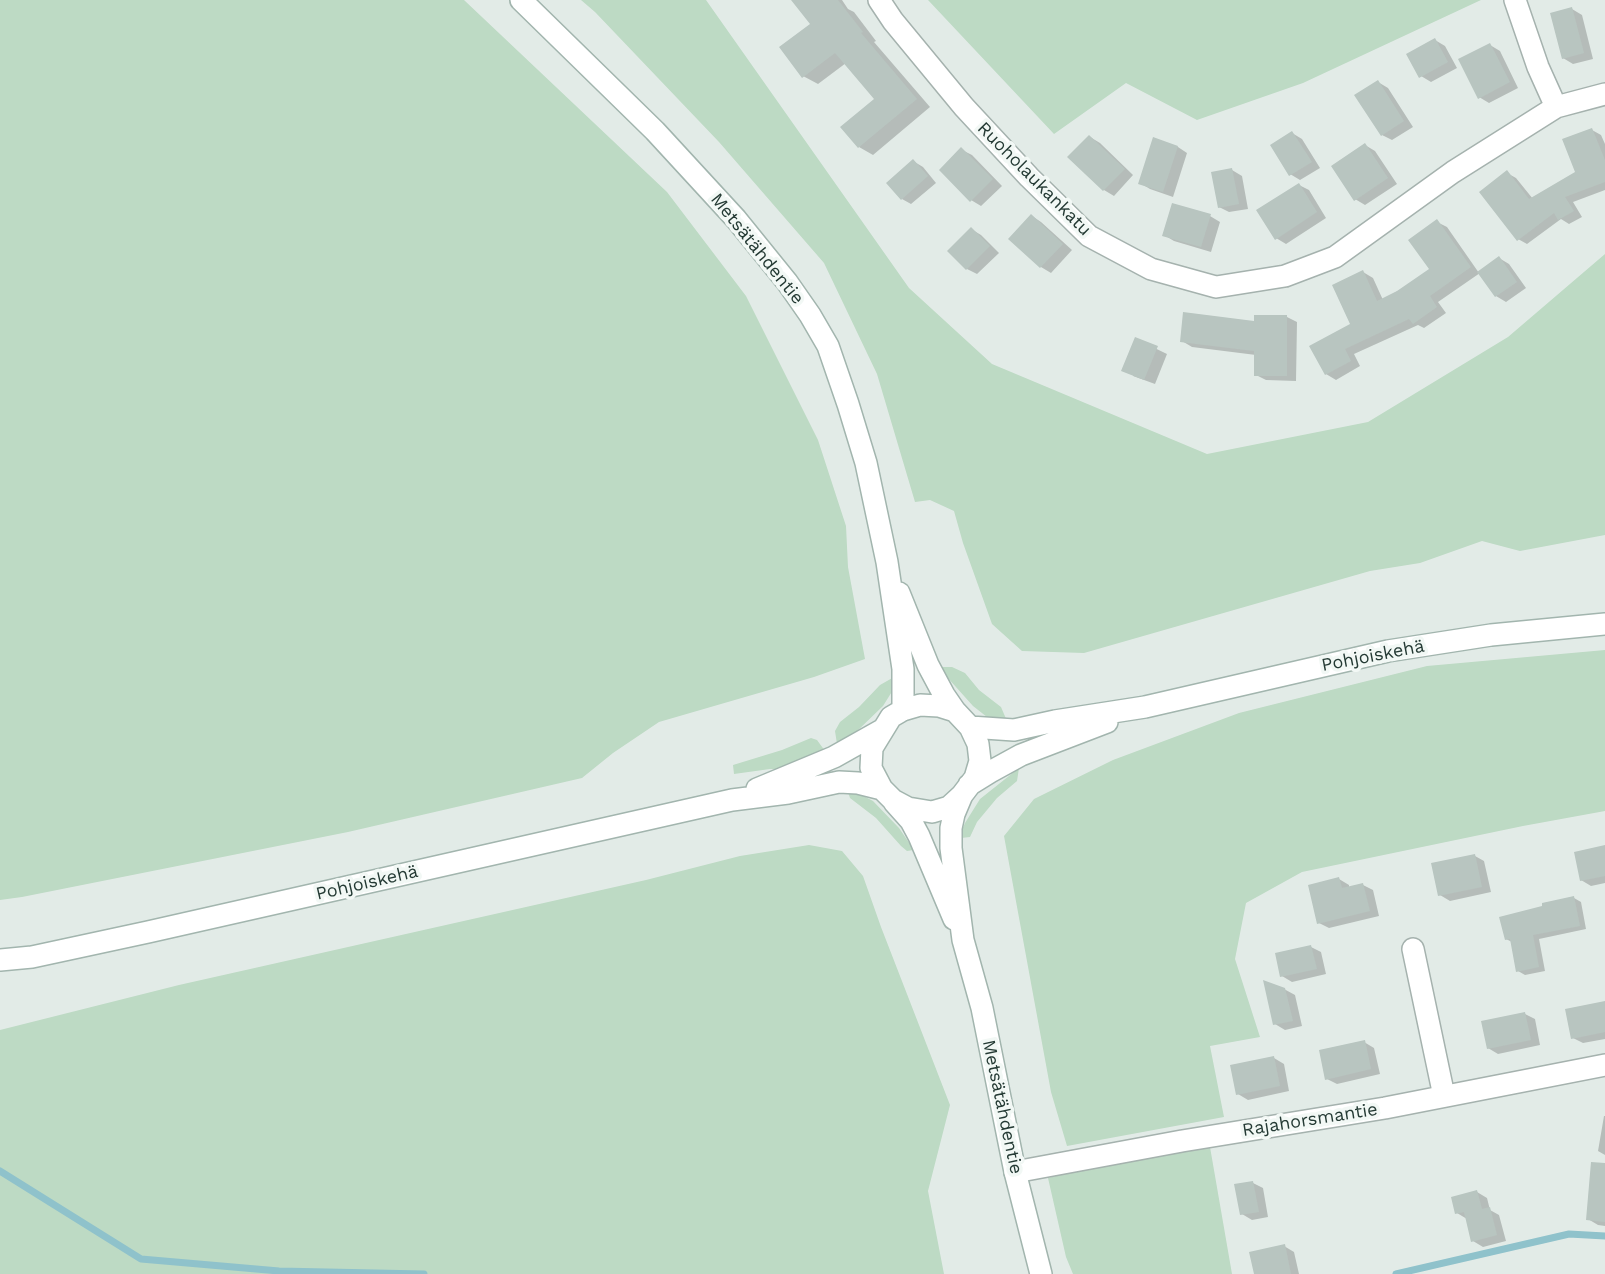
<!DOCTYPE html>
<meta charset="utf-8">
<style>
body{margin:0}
canvas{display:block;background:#e2ebe7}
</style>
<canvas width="1605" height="1274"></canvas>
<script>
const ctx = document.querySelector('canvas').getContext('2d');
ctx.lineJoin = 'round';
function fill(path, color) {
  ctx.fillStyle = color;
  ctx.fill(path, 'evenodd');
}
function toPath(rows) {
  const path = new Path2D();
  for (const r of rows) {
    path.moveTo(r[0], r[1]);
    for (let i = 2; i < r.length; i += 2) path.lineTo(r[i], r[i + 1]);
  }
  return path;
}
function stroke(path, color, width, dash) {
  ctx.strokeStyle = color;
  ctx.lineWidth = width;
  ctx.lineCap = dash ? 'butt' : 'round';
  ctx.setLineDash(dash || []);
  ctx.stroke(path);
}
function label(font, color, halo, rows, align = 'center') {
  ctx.font = font + ' "Work Sans",sans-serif';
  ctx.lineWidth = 7;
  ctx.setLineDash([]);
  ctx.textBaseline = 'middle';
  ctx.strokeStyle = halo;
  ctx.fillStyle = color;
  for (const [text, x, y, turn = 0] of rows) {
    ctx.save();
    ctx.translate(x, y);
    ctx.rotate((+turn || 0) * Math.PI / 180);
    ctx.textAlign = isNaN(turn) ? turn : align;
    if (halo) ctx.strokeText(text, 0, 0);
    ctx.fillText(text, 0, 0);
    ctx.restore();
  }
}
fill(toPath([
 [0,0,464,0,667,192,746,296,818,440,846,526,848,567,865,659,814,677,659,722,613,753,582,778,348,832,22,897,0,900],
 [581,0,706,0,909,288,992,364,1207,454,1368,422,1508,337,1605,254,1605,535,1520,551,1482,541,1420,563,1370,571,1084,653,1022,651,992,624,963,543,954,511,930,500,915,502,877,374,824,263,719,142,595,12],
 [928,0,1481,0,1303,83,1197,120,1126,83,1054,134],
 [1605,650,1605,811,1523,826,1302,872,1246,903,1235,959,1260,1037,1210,1046,1224,1117,1067,1146,1051,1092,1004,836,1034,799,1113,760,1239,713,1427,666],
 [942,667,952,667,965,673,979,690,1001,707,1007,721,997,720,987,717,973,706,947,677],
 [894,677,893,690,883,706,854,734,837,744,835,731,840,722,859,707,880,685],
 [811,738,817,740,825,751,782,769,770,769,734,774,733,765,782,750],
 [1019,768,1017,781,997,798,977,822,970,837,961,838,960,834,965,823,980,799],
 [848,792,858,793,873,801,899,828,914,850,907,851,901,846,876,818,850,798],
 [809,845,842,851,863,876,881,927,950,1105,928,1191,944,1274,0,1274,0,1030,179,985,646,880,740,856],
 [1210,1147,1232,1274,1073,1274,1066,1257,1048,1178,1080,1170]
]), '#bddac4');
fill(toPath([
 [794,0,842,0,848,9,854,12,876,41,874,42,930,107,873,155,859,147,876,100,846,63,818,84,803,76,812,24],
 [1572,9,1582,15,1593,59,1573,64,1563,58],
 [1435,40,1445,46,1457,68,1431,82,1421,76],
 [1490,45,1500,51,1518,88,1489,103,1479,97],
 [1378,82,1388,88,1413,127,1392,140,1382,135],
 [1592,130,1601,135,1605,144,1605,190,1573,202,1582,217,1569,224,1561,219,1527,244,1518,239,1507,173,1516,178,1533,199,1577,173],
 [1292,133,1302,139,1320,168,1300,180,1290,174],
 [1090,137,1100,143,1133,175,1114,196,1104,190],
 [1155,139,1178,147,1187,153,1173,197,1150,189,1140,183],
 [1365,145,1375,151,1397,184,1365,205,1355,199],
 [962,150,972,155,1002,186,981,206,971,200],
 [913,161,923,167,936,183,911,204,902,199],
 [1232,170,1242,176,1248,209,1229,212,1219,207],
 [1299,185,1309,190,1326,218,1286,244,1276,238],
 [1032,216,1041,222,1072,250,1051,273,1041,267,1011,239],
 [1210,216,1220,222,1211,252,1174,241,1164,235],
 [1437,222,1447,227,1479,273,1499,258,1509,264,1526,288,1506,302,1496,296,1480,273,1438,302,1446,313,1424,328,1418,325,1354,354,1360,366,1336,380,1326,374,1353,325,1363,272,1373,278,1383,300,1432,270],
 [971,229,981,235,999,253,977,274,967,269],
 [1287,317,1297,322,1296,381,1266,380,1256,375,1256,355,1192,347,1182,341],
 [1136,339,1167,354,1155,384,1133,376],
 [1605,847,1605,883,1591,886,1581,880],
 [1475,856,1484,861,1491,892,1450,901,1440,895],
 [1339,879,1349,885,1349,888,1363,885,1373,890,1379,916,1329,928,1319,923],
 [1574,898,1581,902,1586,929,1539,939,1545,971,1525,975,1518,971,1512,942,1506,939],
 [1311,947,1321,952,1326,974,1292,982,1282,976],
 [1284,989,1295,995,1302,1026,1285,1030,1275,1024],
 [1605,1003,1605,1039,1583,1043,1573,1038],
 [1525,1014,1535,1019,1540,1045,1498,1054,1488,1048],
 [1364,1042,1374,1048,1380,1074,1337,1084,1327,1079],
 [1274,1058,1284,1064,1289,1091,1248,1100,1238,1094],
 [1604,1116,1605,1116,1605,1155,1598,1151],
 [1253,1183,1263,1188,1268,1217,1252,1220,1242,1214],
 [1605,1190,1605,1226,1598,1225,1588,1219],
 [1477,1192,1487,1198,1490,1210,1499,1215,1506,1241,1483,1247,1473,1241,1467,1219,1457,1213],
 [1284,1246,1294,1252,1299,1274,1256,1274]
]), '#0003');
stroke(toPath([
 [0,1171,141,1259,279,1271,424,1274],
 [1396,1274,1569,1234,1605,1236]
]), '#8fc2cb', 7);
fill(toPath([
 [791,0,838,0,863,32,861,33,917,99,858,148,840,127,874,99,835,53,802,78,779,47,810,24],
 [1572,7,1584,53,1562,59,1550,13],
 [1435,38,1448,62,1419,78,1406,54],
 [1490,43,1510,82,1478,99,1458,59],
 [1378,80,1404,121,1381,136,1354,95],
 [1592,128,1605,160,1605,182,1565,197,1574,211,1558,220,1554,213,1517,241,1479,192,1507,170,1529,199,1575,172,1562,139],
 [1292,131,1312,162,1289,176,1270,145],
 [1089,135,1125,169,1103,191,1067,157],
 [1153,137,1178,146,1163,192,1138,184],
 [1365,143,1388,178,1354,201,1331,166],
 [961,147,993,179,970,202,939,170],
 [913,159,928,176,901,200,886,183],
 [1232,168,1239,204,1218,208,1211,172],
 [1299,183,1317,212,1275,240,1256,210],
 [1172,203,1211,214,1201,247,1162,236],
 [1031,214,1063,244,1040,268,1008,239],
 [1437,219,1471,267,1430,296,1437,307,1413,324,1409,319,1345,349,1351,361,1325,375,1309,346,1350,324,1332,285,1363,270,1377,301,1397,291,1429,269,1408,240],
 [971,227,990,246,966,270,947,251],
 [1499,256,1517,282,1495,297,1477,272],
 [1183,312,1254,321,1254,315,1287,315,1287,376,1254,376,1254,351,1180,342],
 [1135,337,1158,346,1144,380,1121,371],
 [1605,845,1605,876,1580,881,1574,852],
 [1475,854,1482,887,1438,896,1431,863],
 [1339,877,1342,888,1363,883,1370,911,1317,924,1308,885],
 [1574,896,1580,926,1533,935,1539,967,1516,972,1510,939,1505,940,1499,917,1542,906,1542,903],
 [1311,945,1317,969,1280,977,1275,953],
 [1263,980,1285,988,1293,1021,1273,1025],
 [1605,1001,1605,1032,1571,1039,1565,1009],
 [1525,1012,1531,1040,1487,1049,1481,1021],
 [1365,1040,1371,1069,1325,1080,1319,1050],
 [1274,1056,1280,1086,1236,1095,1230,1065],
 [1591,1162,1605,1163,1605,1222,1586,1220],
 [1253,1181,1259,1212,1240,1215,1234,1184],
 [1477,1190,1482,1209,1490,1207,1497,1235,1471,1242,1464,1212,1455,1214,1451,1197],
 [1285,1244,1291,1274,1254,1274,1249,1252]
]), '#b8c5c0');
const minor = toPath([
 [879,0,893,21,964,107,1029,177,1089,236,1151,269,1216,287,1285,276,1335,257,1453,172,1556,107,1605,94],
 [1515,0,1538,67,1556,107],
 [1413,949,1444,1096],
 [1015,1172,1182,1141,1385,1108,1605,1065]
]);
const secondary = toPath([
 [521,0,655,131,736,219,787,282,810,315,828,346,848,404,866,463,887,562,903,669,903,710],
 [899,593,928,665,944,695,955,711],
 [920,705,939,706,955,711,970,727,978,744,980,761,975,778,962,795,949,807,932,812,908,808,893,800,882,789,871,768,872,748,891,717,903,710,920,705],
 [970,727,1014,730,1055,721,1145,707,1388,651,1491,635,1605,624],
 [969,785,990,772,1021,755,1107,722],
 [757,789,834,757,882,730],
 [962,795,954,814,951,828,951,848,963,940,982,1008,1015,1172,1041,1274],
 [894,802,911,821,919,836,954,919],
 [0,960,32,957,148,932,732,800,788,793,839,782,858,783,882,789]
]);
stroke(minor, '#a5b2ae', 24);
stroke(secondary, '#a2b5ae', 24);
stroke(minor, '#fff', 21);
stroke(secondary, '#fff', 21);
label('18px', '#243a34', '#f2f8f5', [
 ["Ruoholaukankatu",1034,179,45],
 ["Metsätähdentie",757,249,51],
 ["Pohjoiskehä",1373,656,-11],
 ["Pohjoiskehä",367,883,-13],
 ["Metsätähdentie",1002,1107,78],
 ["Rajahorsmantie",1310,1120,-9]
]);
</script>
